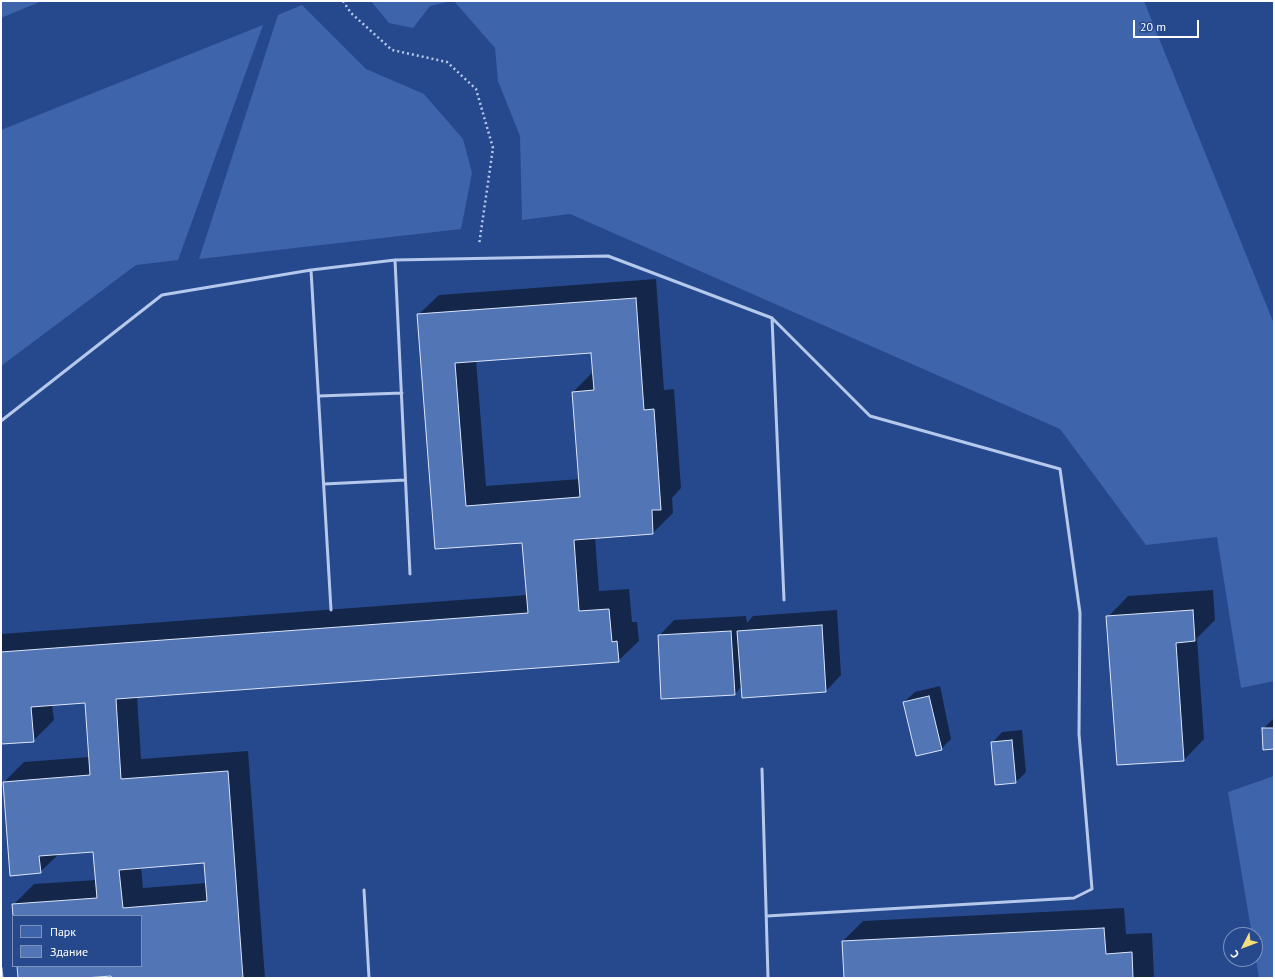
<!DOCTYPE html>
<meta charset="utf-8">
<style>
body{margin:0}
#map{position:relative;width:1275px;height:979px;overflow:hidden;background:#26498e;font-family:"PT Sans",sans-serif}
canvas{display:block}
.frame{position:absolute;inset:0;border:2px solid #fff;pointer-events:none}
.legend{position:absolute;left:12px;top:915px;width:130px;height:52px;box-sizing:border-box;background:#26498e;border:1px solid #7d92bb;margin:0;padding:5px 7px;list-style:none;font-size:12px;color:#fff}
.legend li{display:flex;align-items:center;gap:8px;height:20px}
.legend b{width:20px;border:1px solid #7d92bb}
.north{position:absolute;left:1223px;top:927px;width:40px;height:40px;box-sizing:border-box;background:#26498e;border:1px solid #7d92bb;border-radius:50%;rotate:228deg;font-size:11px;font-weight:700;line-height:16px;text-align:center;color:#fff}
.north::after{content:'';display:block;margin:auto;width:14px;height:18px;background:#f4dd7b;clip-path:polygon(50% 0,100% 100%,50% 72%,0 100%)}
.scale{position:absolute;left:1133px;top:20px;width:66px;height:18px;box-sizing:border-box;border:2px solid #fff;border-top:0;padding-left:5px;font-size:12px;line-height:14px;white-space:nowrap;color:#fff;-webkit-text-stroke:3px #26498e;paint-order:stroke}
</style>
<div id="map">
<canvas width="1275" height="979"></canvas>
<div class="frame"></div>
<ul class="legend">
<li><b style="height:11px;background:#3e64ac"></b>Парк</li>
<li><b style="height:11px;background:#5275b6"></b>Здание</li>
</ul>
<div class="north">С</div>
<div class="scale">20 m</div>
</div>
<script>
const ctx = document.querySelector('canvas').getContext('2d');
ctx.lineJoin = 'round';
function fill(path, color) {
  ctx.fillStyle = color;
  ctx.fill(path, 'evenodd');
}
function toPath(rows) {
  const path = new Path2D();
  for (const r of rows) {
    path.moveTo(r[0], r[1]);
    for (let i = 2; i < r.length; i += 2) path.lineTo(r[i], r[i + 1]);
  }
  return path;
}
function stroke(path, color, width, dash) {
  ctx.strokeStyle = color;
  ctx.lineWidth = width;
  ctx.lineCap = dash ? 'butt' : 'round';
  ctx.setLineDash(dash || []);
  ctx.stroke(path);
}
fill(toPath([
 [1,1,42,1,1,18],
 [371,1,451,1,430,6,413,28,389,23],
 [454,1,1144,1,1274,324,1274,681,1241,688,1217,537,1146,545,1060,429,570,214,522,220,520,136,498,81,495,48],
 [302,5,366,69,424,94,463,139,472,173,461,229,199,259,278,15],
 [263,25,178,260,136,265,1,366,1,130],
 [1274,776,1274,978,1259,978,1255,954,1255,935,1252,935,1228,792]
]), '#3e64ac');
fill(toPath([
 [656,279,664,390,674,389,681,488,672,498,673,513,653,533,595,537,599,591,629,589,632,622,637,622,639,641,618,661,137,696,141,759,248,751,265,978,113,978,112,975,71,978,19,978,18,966,141,966,141,916,14,916,13,905,34,884,96,880,94,851,59,854,40,872,4,782,24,762,90,757,85,702,52,704,54,720,33,741,1,743,1,634,527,595,523,542,436,548,418,315,439,295],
 [592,352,593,372,573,392,580,479,486,486,476,360],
 [204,862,206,883,143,888,141,867],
 [1213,590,1215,620,1197,638,1204,739,1184,760,1108,617,1128,596],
 [837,610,841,675,826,691,742,686,735,694,659,636,674,620,746,616,747,623,753,616],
 [940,686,951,739,941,749,904,702,915,692],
 [1274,718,1274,748,1263,729],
 [1022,730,1026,772,1016,782,992,743,1002,732],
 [1124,908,1126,934,1152,933,1154,978,845,978,843,941,863,921]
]), '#0007');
const building = toPath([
 [636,298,644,410,654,409,661,510,652,510,653,534,574,540,579,611,609,609,612,642,617,641,619,662,116,699,121,779,228,771,243,978,112,978,111,976,85,978,18,978,17,966,141,966,141,916,13,916,12,904,97,898,93,852,39,856,41,873,10,876,3,782,90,775,85,703,31,707,34,742,1,744,1,652,528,613,522,543,435,549,417,314,636,298],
 [591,353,594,390,572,392,580,497,466,506,455,363,591,353],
 [204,863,207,901,123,908,119,870,204,863],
 [1193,610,1195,641,1176,643,1184,761,1117,765,1106,616,1193,610],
 [822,625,826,692,742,698,737,631,822,625],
 [731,631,735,695,661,699,658,635,731,631],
 [929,696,942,750,916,756,903,702,929,696],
 [1262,728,1274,728,1274,749,1263,750,1262,728],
 [1012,740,1016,783,995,785,991,742,1012,740],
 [1104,928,1106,954,1132,952,1133,978,844,978,842,941,1104,928]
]);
fill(building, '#5275b6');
stroke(building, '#dbe5f8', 1);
stroke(toPath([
 [343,1,351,13,392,50,447,62,476,89,493,148,479,245]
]), '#b6c8eb', 2.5, [2, 3]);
stroke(toPath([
 [395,260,410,574],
 [311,270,331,610],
 [772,318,784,600],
 [319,396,402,393],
 [1,421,162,295,311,270,395,260,608,256,772,318,870,416,1060,469,1080,613,1079,734,1092,889,1074,898,767,916],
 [324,484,405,480],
 [762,769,768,978],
 [364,890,369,978],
 [1,968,2,978]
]), '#b6c8eb', 3);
</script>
